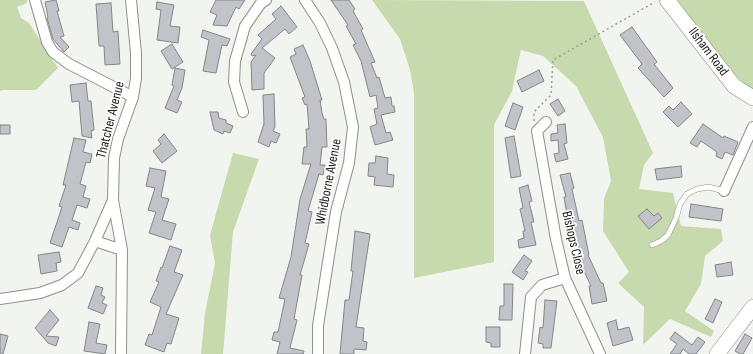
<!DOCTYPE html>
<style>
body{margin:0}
canvas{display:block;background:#f2f5ef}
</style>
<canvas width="753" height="354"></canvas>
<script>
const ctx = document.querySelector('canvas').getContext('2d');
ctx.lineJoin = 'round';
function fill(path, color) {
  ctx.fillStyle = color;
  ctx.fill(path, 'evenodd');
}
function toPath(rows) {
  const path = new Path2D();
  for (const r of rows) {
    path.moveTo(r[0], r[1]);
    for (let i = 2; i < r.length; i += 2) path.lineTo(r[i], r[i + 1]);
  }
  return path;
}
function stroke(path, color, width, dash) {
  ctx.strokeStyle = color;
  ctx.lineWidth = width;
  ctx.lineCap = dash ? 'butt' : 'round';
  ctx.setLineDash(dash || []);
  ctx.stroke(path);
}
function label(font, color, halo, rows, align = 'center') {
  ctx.font = font + ' "Sofia Sans Condensed",sans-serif';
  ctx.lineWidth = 3.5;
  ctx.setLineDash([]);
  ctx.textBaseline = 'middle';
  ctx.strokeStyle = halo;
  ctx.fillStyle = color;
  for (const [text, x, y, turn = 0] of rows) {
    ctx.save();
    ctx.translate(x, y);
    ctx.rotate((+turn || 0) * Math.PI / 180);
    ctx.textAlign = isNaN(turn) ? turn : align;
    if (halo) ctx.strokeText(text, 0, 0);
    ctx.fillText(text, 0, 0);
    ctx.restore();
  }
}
fill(toPath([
 [0,0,27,0,27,3,17,7,21,18,29,23,58,68,36,90,3,90,0,91],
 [372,0,584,1,653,153,644,165,639,189,673,193,681,226,721,229,723,241,705,256,701,284,685,311,714,331,711,337,670,319,643,345,644,307,618,283,629,272,603,231,604,199,611,181,603,137,576,86,543,56,521,50,512,91,494,125,494,262,414,278,414,93,410,70,400,39],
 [647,209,654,216,658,213,662,218,649,229,638,216],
 [673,0,753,0,753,91,730,71],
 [233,153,259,159,233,232,223,354,201,354,205,313,215,263,210,235]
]), '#c6daad');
const building = toPath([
 [56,0,59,11,57,11,64,36,60,37,69,47,64,52,53,39,47,18,48,17,45,2,56,0],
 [216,0,245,0,239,9,236,7,227,26,213,25,217,15,210,12,216,0],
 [331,0,349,0,355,9,353,11,363,29,361,30,375,62,371,63,377,78,379,77,385,98,391,97,392,106,394,106,395,112,381,115,386,133,390,132,393,140,375,145,370,127,377,124,374,109,378,108,376,95,370,97,361,61,353,45,356,44,346,26,348,25,331,0],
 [157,2,174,5,170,26,180,27,178,43,157,40,161,10,156,9,157,2],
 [111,3,113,32,118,31,120,64,105,65,104,46,99,46,96,4,111,3],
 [281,6,297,27,289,34,285,29,262,48,275,58,264,73,264,89,252,90,251,62,256,55,252,56,251,54,262,39,258,35,276,19,272,14,281,6],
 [632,27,657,62,654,64,673,88,664,97,638,68,642,64,620,35,632,27],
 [203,30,230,39,227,46,222,45,216,73,203,71,209,40,201,37,203,30],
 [172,44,183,62,172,69,161,51,172,44],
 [303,45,310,61,322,100,320,100,322,113,324,119,326,119,327,147,322,147,320,165,325,165,323,175,319,174,308,211,312,212,305,243,309,244,300,275,302,275,294,319,297,320,290,348,304,351,303,354,277,354,280,342,272,340,274,332,278,332,285,299,279,298,291,257,300,199,311,164,302,164,304,147,307,147,306,129,309,129,307,104,305,105,302,98,305,97,290,57,296,54,294,49,303,45],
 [175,68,185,70,182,88,177,100,182,102,177,113,165,108,174,86,172,85,175,68],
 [539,70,544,81,522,92,517,81,539,70],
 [86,83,88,101,91,101,94,130,91,131,92,138,82,136,79,101,72,102,70,85,86,83],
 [274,94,275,127,273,131,280,134,276,143,271,141,269,147,258,142,264,124,263,95,274,94],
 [558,99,565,111,558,116,550,104,558,99],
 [681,102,692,114,678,127,663,112,669,106,673,110,681,102],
 [513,103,523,107,515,130,505,126,513,103],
 [210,112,218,112,219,118,226,120,226,123,233,126,230,133,224,131,223,134,214,130,210,112],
 [565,124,567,143,564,144,568,159,556,162,554,154,559,153,558,140,551,141,551,134,558,133,557,125,565,124],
 [703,124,723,138,724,136,738,142,733,155,725,152,722,159,716,156,717,152,701,141,697,147,690,143,703,124],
 [0,125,10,125,10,134,0,134,0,125],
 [164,134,177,151,162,163,153,151,161,144,158,140,164,134],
 [514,136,521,176,511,178,505,138,514,136],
 [74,138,86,140,83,152,92,154,90,163,86,162,80,184,86,186,83,197,90,199,87,208,77,205,72,220,80,223,78,230,69,227,62,247,50,243,62,207,59,206,66,185,63,185,74,138],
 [376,156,388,158,387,174,394,175,393,187,374,185,375,177,368,176,369,163,375,163,376,156],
 [681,166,682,177,657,180,655,169,681,166],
 [150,168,166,171,161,197,169,199,162,220,176,224,171,240,149,233,156,212,148,210,155,188,146,186,150,168],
 [570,173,574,188,572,189,579,221,582,220,589,255,588,255,601,283,603,283,607,301,592,304,589,286,591,286,581,265,574,227,569,227,564,197,566,197,560,175,570,173],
 [528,185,532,201,529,202,534,222,531,222,536,245,519,248,518,240,524,238,523,231,525,231,520,209,523,208,519,188,528,185],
 [691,204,723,209,721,221,689,217,691,204],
 [647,209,654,216,658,213,662,218,649,229,638,216,647,209],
 [355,231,370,234,356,327,364,328,363,341,367,342,366,350,354,349,354,354,340,354,345,300,349,300,353,271,351,271,355,231],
 [170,246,182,250,174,272,183,275,166,314,179,318,171,344,167,343,164,352,145,345,149,334,152,335,161,307,150,302,159,282,156,281,161,267,162,268,170,246],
 [59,252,61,262,56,263,57,271,41,274,38,255,59,252],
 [524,255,532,261,525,271,528,272,523,280,512,272,524,255],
 [731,262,733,275,717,277,715,265,731,262],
 [504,284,513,284,512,320,499,320,500,306,504,306,504,284],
 [96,286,103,288,101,295,105,297,102,303,107,305,103,314,88,308,96,286],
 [715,299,722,302,713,323,705,319,715,299],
 [545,300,557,301,551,348,543,348,543,344,538,343,540,327,543,328,545,300],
 [50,310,59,320,46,336,59,337,56,346,48,343,35,328,50,310],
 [616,320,618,330,629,327,633,340,613,346,607,323,616,320],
 [89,322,100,324,96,343,107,345,105,354,84,351,89,322],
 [486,327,500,327,500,347,491,347,491,343,486,342,486,327],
 [675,332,692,345,698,337,705,342,696,354,689,354,683,349,680,354,670,354,677,344,670,339,675,332],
 [0,334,8,336,3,354,0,354,0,334],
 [745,334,752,338,743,354,740,354,735,351,745,334]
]);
fill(building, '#c1c3c9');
stroke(building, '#84868b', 1);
const lane = toPath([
 [652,245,661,241,668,235,676,218,680,204,687,194,697,189,709,187,724,191]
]);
const street = toPath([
 [35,0,47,42,53,52,69,64,133,97],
 [305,0,320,23,332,48,344,82,353,127,349,163,336,212,328,262,318,326,318,354],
 [243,112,234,82,235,61,245,26,261,3,266,0],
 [546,122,537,131,556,239,565,278,600,354],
 [724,191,753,127],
 [95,241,122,250],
 [0,299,40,293,62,285,78,273,95,241,113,200],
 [121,354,122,250,113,200,114,158,118,139,133,97,136,78,136,53,131,0],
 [525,354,531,297,542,285,565,278]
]);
const secondary = toPath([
 [667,0,734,86,753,98],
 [717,354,753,307]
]);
stroke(lane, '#8e908b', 6);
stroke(street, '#8e908b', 12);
stroke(secondary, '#8e908b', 16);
stroke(toPath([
 [534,121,534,112,551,95,553,60,655,2]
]), '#9b9d98', 1.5, [2, 3]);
stroke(lane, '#fff', 5);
stroke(street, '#fff', 10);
stroke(secondary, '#fff', 15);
label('14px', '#1c1d1b', '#fff', [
 ["Ilsham Road",708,52,53],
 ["Thatcher Avenue",111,120,-76],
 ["Whidborne Avenue",329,182,-79],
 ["Bishops Close",573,243,77]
]);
</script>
